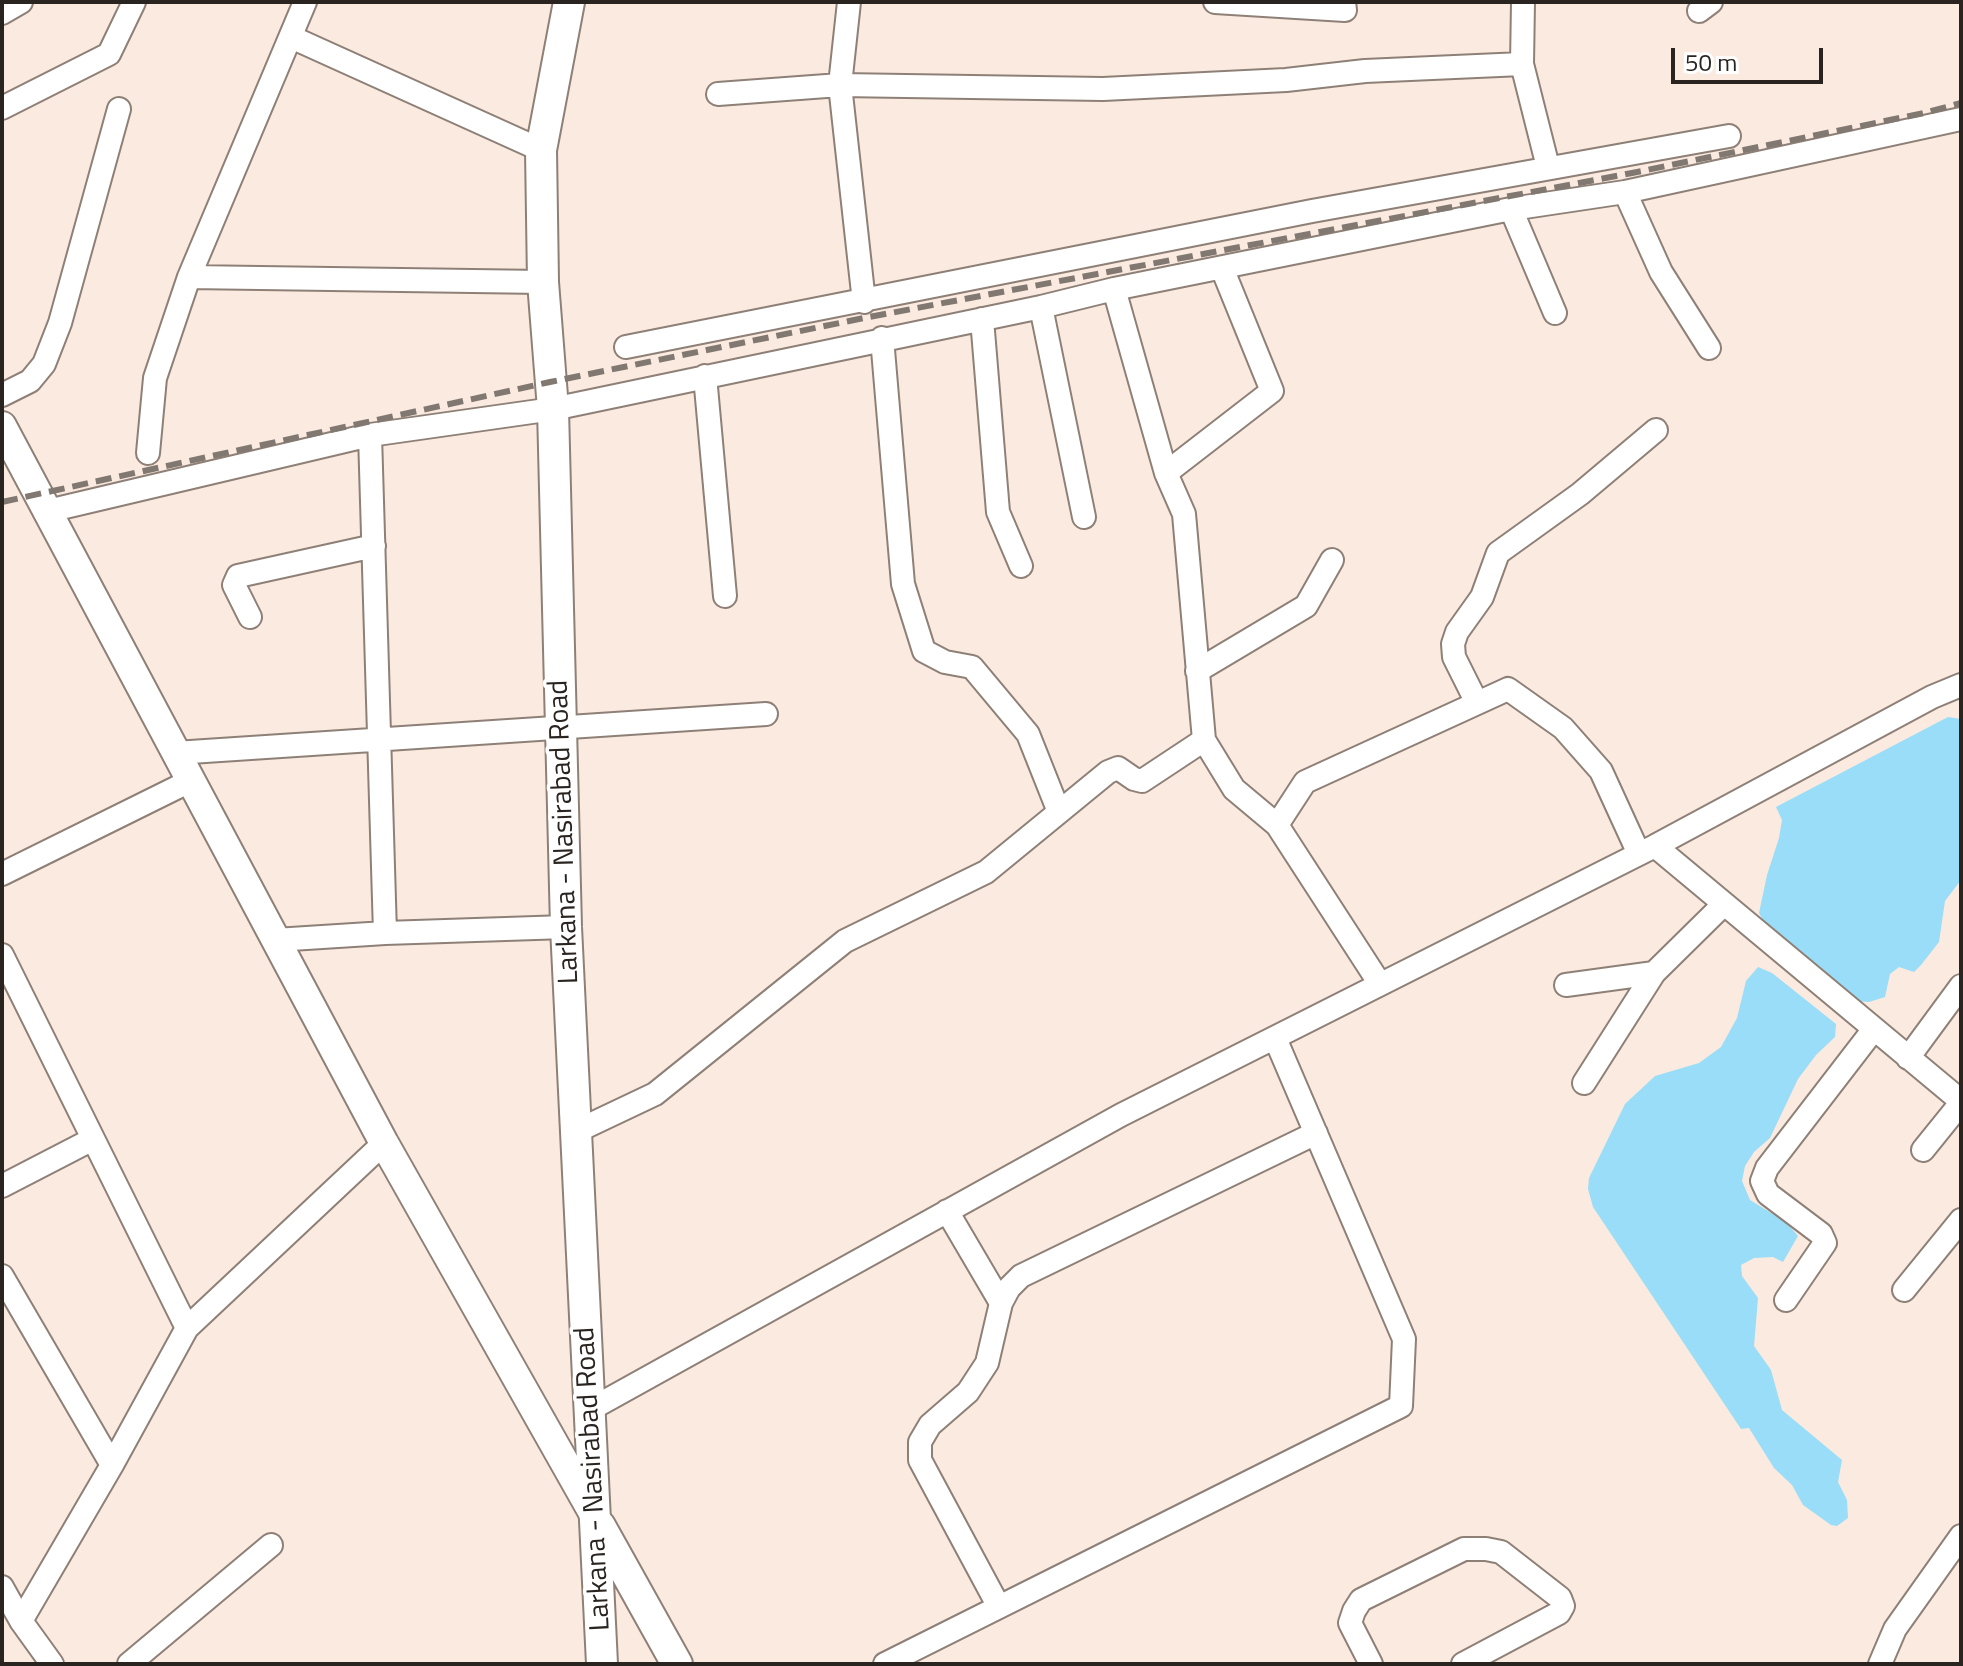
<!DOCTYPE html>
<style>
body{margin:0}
#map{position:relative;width:1963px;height:1666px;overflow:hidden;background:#faeae0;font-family:"Titillium Web",sans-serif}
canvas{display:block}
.frame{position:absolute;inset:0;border:4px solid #2a2421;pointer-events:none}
.scale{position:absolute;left:1671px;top:48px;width:152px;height:36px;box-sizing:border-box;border:4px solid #2a2421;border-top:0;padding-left:10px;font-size:24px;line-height:28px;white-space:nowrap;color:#2a2421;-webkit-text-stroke:6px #fff;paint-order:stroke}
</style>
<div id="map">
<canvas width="1963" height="1666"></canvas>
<div class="frame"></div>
<div class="scale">50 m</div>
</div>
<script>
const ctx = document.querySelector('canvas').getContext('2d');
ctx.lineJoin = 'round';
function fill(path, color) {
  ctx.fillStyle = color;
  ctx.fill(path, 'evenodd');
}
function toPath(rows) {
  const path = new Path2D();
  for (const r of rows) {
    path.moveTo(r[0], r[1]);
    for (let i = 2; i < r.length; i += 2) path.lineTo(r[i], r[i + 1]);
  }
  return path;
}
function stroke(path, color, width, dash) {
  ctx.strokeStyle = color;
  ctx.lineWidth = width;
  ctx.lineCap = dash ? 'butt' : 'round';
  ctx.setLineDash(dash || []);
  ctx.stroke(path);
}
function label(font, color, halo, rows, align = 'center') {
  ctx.font = font + ' "Titillium Web",sans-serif';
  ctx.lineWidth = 7;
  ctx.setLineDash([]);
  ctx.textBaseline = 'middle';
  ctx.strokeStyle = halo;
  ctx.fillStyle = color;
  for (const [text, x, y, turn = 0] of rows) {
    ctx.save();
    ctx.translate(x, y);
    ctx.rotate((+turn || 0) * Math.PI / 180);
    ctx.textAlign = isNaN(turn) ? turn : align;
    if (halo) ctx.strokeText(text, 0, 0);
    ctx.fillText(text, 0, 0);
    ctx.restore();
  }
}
fill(toPath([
 [1948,717,1961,719,1961,880,1945,901,1939,942,1921,965,1914,972,1899,967,1890,974,1885,997,1869,1002,1852,1001,1771,936,1759,913,1767,875,1779,838,1782,820,1776,807],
 [1758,967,1772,973,1836,1024,1835,1037,1816,1055,1798,1079,1770,1138,1754,1152,1745,1166,1742,1181,1750,1200,1786,1222,1798,1236,1783,1262,1773,1257,1754,1258,1741,1265,1742,1276,1758,1298,1754,1346,1771,1370,1782,1410,1842,1460,1838,1482,1847,1500,1848,1518,1837,1526,1831,1525,1803,1505,1792,1485,1774,1468,1749,1428,1741,1429,1593,1207,1588,1189,1589,1178,1625,1104,1655,1076,1699,1063,1721,1047,1737,1018,1746,981]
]), '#99ddf8');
const minor = toPath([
 [849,2,840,85,864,302],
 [1215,2,1345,10,1344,2],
 [1523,2,1522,64,1548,167],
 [1699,11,1711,2],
 [2,13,21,2],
 [291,37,541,150],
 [718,94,840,85,1103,89,1286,80,1365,71,1522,64],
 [2,108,109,54,134,2],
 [1625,192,1661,272,1709,348],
 [1511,209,1555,313],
 [189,277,543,282],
 [1114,289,1166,473,1184,514,1204,740,1234,789,1277,825,1380,984],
 [1041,307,1084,517],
 [982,319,998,512,1021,566],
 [882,338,903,584,924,651,945,662,972,667,1028,734,1059,812],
 [626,347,1312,211,1729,136],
 [705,376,725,596],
 [2,395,30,381,44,364,60,323,119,109],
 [370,435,385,933],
 [148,453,155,378,189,277,305,2],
 [1166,473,1272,391,1222,268],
 [48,511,370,435,553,409,1041,307,1114,289,1511,209,1625,192,1961,119],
 [250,617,234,585,238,576,374,546],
 [1197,671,1306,606,1332,560],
 [1477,703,1454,657,1453,644,1457,632,1482,597,1498,553,1580,494,1656,430],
 [175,753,766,714],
 [1277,825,1305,782,1508,689,1563,728,1601,771,1639,854],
 [1655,846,1961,1101],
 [2,874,190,781],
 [275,940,385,933,566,927],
 [2,955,187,1328],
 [1566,985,1654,973],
 [1908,1058,1961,986],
 [1584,1083,1654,973,1723,905],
 [577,1131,655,1094,845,941,986,872,1108,772,1118,768,1134,779,1142,781,1204,740],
 [1923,1150,1961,1103],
 [2,1186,93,1139],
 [947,1211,1001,1303],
 [2,1276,112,1465],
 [1904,1290,1961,1220],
 [1786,1300,1825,1243,1821,1234,1768,1194,1762,1181,1767,1168,1874,1029],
 [591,1409,1121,1115,1655,846,1932,697,1961,685],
 [2,1587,21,1621,52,1664],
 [999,1607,920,1460,920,1442,930,1425,968,1392,987,1363,1001,1303,1009,1288,1021,1276,1316,1133],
 [21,1621,112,1465,187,1328,384,1143],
 [129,1664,271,1545],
 [885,1664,1401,1406,1404,1339,1275,1038],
 [1371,1664,1350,1623,1354,1611,1361,1600,1464,1549,1486,1549,1501,1552,1560,1598,1563,1606,1559,1613,1463,1664],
 [1880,1664,1895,1629,1961,1536]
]);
const tertiary = toPath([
 [2,426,384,1143,596,1518]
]);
const secondary = toPath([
 [569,2,541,150,543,282,553,409,566,927,602,1664],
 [600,1526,677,1664]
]);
stroke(minor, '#8e8077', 26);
stroke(tertiary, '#8e8077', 32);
stroke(secondary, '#8e8077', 34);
stroke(minor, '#fff', 22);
stroke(tertiary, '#fff', 28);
stroke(secondary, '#fff', 30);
stroke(toPath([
 [2,502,550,382,864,318,1632,173,1924,113,1961,103]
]), '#827872', 6, [16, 8]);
label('28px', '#2a2421', '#fff', [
 ["Larkana - Nasirabad Road",565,832,-92],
 ["Larkana - Nasirabad Road",594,1479,-93]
]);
</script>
